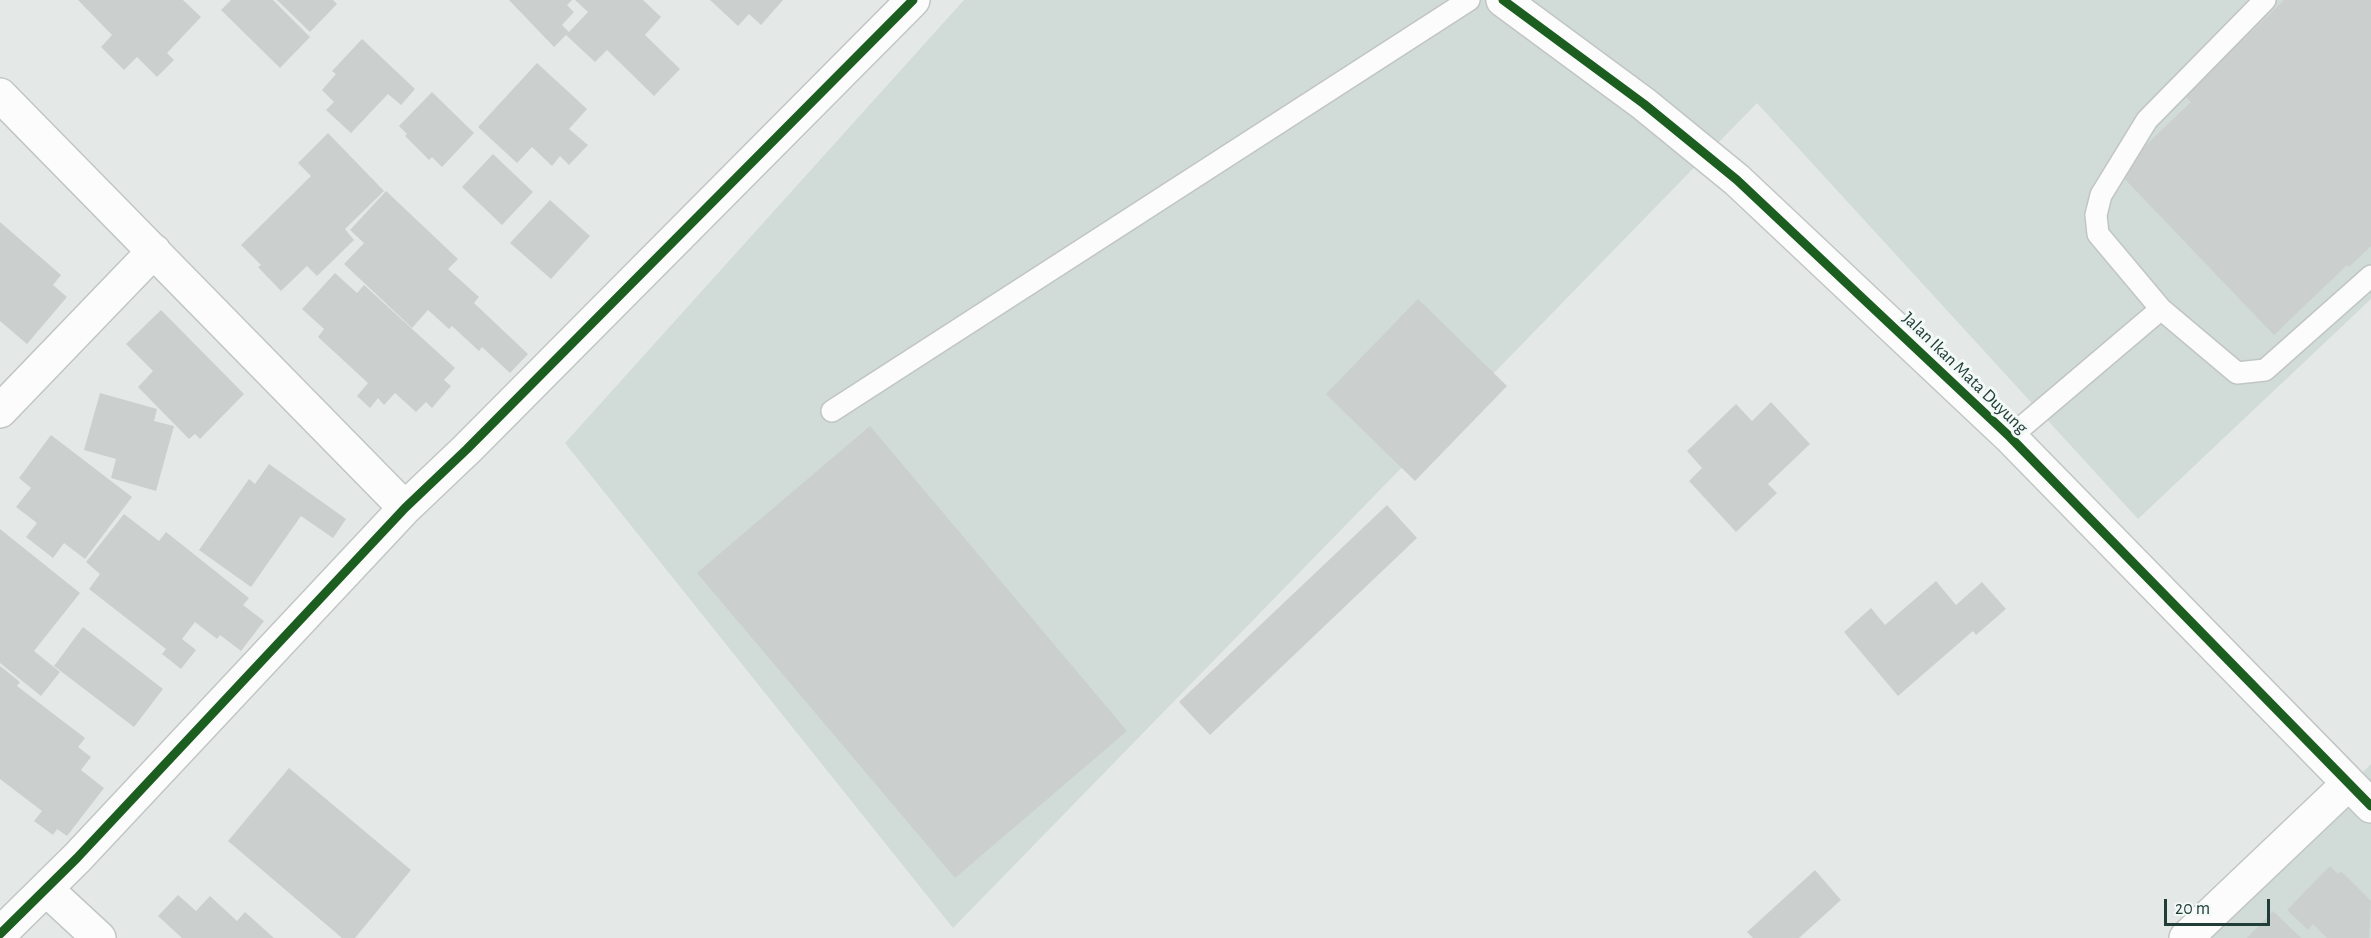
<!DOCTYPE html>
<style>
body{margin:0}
#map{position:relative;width:2371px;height:938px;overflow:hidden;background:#e4e9e7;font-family:"Alegreya Sans",sans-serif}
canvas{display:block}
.scale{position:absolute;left:2164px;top:899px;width:106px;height:27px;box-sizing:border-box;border:3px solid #213d38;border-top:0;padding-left:8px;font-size:18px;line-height:21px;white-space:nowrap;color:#213d38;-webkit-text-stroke:4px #f2f9f6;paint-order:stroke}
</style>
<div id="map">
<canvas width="2371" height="938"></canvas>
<div class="scale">20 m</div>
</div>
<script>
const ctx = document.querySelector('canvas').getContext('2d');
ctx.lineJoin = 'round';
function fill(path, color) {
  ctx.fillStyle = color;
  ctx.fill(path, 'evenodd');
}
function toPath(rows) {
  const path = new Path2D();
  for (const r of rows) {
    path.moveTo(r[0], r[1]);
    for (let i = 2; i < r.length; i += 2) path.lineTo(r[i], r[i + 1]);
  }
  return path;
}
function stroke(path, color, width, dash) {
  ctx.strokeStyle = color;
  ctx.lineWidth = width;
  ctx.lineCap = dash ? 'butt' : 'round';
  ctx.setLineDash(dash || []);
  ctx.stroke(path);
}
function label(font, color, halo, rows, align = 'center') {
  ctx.font = font + ' "Alegreya Sans",sans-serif';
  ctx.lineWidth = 6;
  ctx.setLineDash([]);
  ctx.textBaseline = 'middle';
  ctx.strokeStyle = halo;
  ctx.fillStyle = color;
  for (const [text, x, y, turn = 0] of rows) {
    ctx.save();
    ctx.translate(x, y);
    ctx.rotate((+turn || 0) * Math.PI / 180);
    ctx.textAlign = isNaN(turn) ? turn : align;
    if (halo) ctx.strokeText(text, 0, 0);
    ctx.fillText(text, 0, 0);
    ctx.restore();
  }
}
fill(toPath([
 [964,0,2371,0,2371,299,2138,519,1757,103,953,928,565,443],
 [2371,764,2371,938,2198,938]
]), '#d1dbd7');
fill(toPath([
 [78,0,183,0,201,17,167,53,174,60,157,77,137,57,124,70,101,47,112,35],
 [231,0,273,0,310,37,280,68,221,10],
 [277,0,333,0,337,4,310,32],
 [509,0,572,0,567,5,574,12,562,25,569,32,588,12,575,0,643,0,661,17,645,35,680,69,654,96,607,50,595,62,566,35,554,47],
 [710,0,783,0,761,25,749,14,738,26],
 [2284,0,2371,0,2371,246,2349,267,2347,265,2274,335,2118,172,2191,102,2185,96],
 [362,39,415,89,401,105,388,94,351,133,326,110,334,102,322,90,336,74,332,71],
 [537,63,587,109,569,129,588,145,569,165,560,156,552,166,532,147,517,163,478,127],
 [432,92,474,133,442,167,432,157,429,160,405,136,407,134,399,126],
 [328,133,384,191,345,229,354,240,317,276,307,266,281,291,258,267,261,265,241,245,311,176,298,163],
 [493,154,533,192,502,225,462,187],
 [386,191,458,259,448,269,479,297,474,303,528,354,510,373,482,347,479,351,452,326,449,329,428,310,412,328,344,264,364,243,350,230],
 [550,200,590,236,551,279,510,243],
 [0,222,61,275,53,285,67,297,27,344,0,321],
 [335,273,357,293,364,285,455,368,444,380,451,386,432,408,426,402,416,412,395,393,384,405,378,398,370,408,357,396,368,383,318,337,324,329,302,309],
 [1418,299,1507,386,1415,481,1326,394],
 [161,310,244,394,200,439,195,434,189,439,138,387,153,371,126,344],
 [100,393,157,409,154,421,174,426,156,491,111,478,116,459,84,450],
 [1771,402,1810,444,1768,484,1777,493,1736,532,1689,481,1702,468,1687,451,1736,404,1752,421],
 [870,426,1127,731,955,878,697,573],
 [51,435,132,497,85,559,64,543,53,558,26,537,37,523,16,507,31,488,19,478],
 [269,464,346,519,333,538,301,516,251,587,199,550,249,479,255,484],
 [1387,505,1417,538,1210,735,1179,702],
 [124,514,159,541,166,532,249,598,243,605,264,621,241,651,220,635,217,639,195,622,182,639,196,650,181,669,162,654,166,649,89,589,100,574,86,562],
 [0,529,80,593,34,651,60,672,41,696,0,663],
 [1936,581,1956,605,1982,582,2006,609,1976,635,1973,631,1898,696,1844,632,1871,608,1885,625],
 [83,627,163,689,134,727,54,666],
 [0,666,20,682,17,686,85,738,78,747,91,757,81,770,104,788,67,836,57,829,53,835,34,821,42,811,0,779],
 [289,768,411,870,355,938,342,938,228,841],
 [2330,866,2338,874,2341,871,2371,901,2369,938,2327,938,2313,924,2308,930,2287,910],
 [1815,870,1841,900,1799,938,1753,938,1747,932],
 [178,895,196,911,210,896,237,921,245,912,274,938,182,938,158,916],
 [2273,911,2301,938,2247,938]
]), '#cbd0ce');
const service = toPath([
 [2265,0,2147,120,2101,195,2096,215,2098,234,2161,309,2237,373,2265,370,2371,276],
 [832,411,1469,0],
 [2010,437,2161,309]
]);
const minor = toPath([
 [1503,0,1644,104,1737,180,2010,437,2371,806],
 [0,95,405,508],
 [0,411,154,251],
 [46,889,99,938],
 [0,934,77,858,405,508,467,449,913,0],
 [2186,938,2348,784]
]);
stroke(service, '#c1c6c4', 24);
stroke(minor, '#c1c6c4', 36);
stroke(service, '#fbfcfb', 21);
stroke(minor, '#fbfcfb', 33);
stroke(toPath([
 [1503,0,1644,104,1737,180,2010,437,2371,806],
 [0,934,77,858,405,508,467,449,913,0]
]), '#1b5e20', 9);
label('18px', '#213d38', '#f2f9f6', [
 ["Jalan Ikan Mata Duyung",1965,373,44]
]);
</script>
